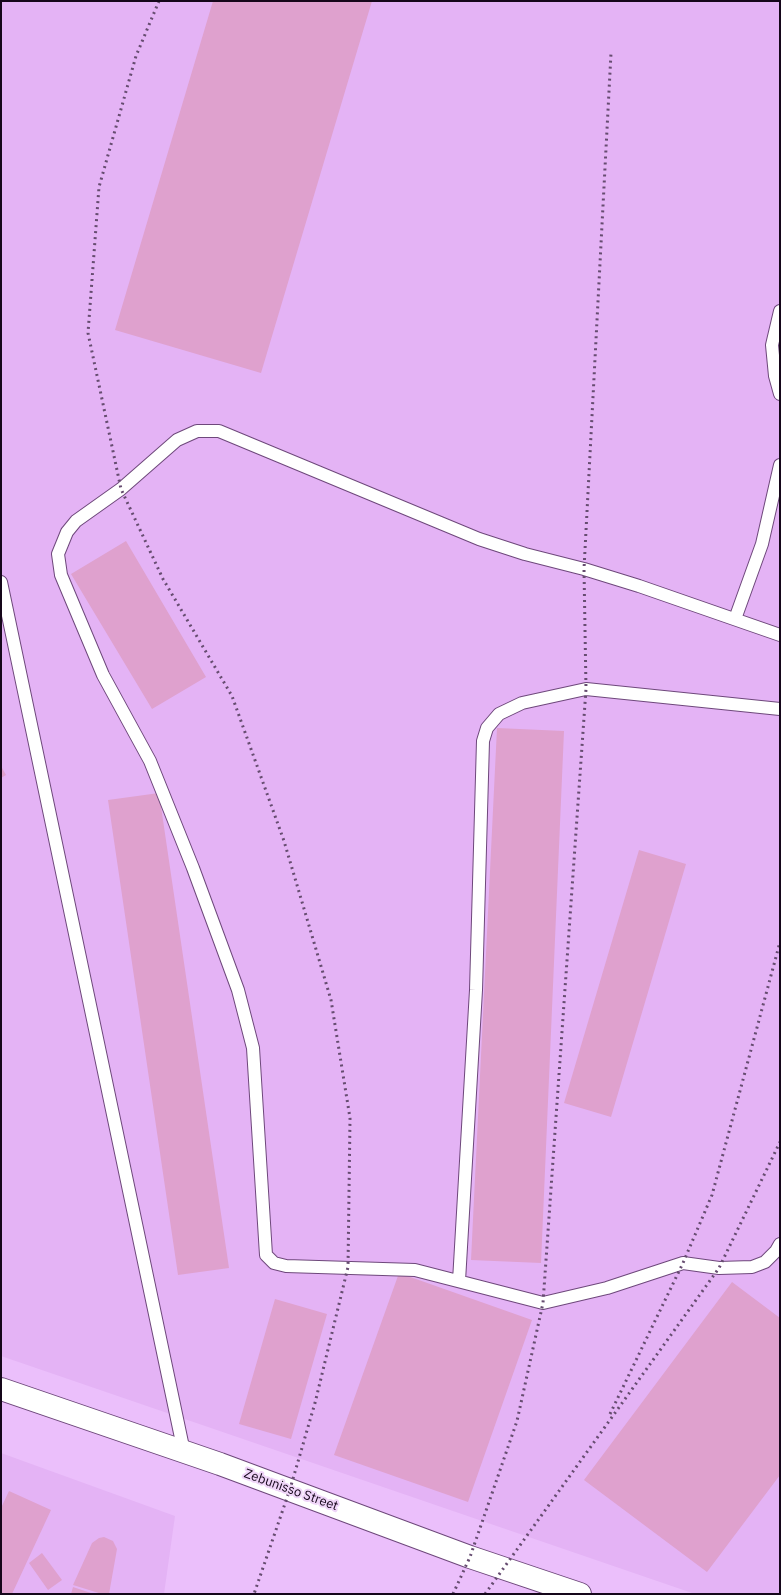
<!DOCTYPE html>
<style>
body{margin:0}
#map{position:relative;width:781px;height:1595px;overflow:hidden;background:#ebbffb;font-family:"IBM Plex Sans",sans-serif}
canvas{display:block}
.frame{position:absolute;inset:0;border:2px solid #15061a;pointer-events:none}
</style>
<div id="map">
<canvas width="781" height="1595"></canvas>
<div class="frame"></div>
</div>
<script>
const ctx = document.querySelector('canvas').getContext('2d');
ctx.lineJoin = 'round';
function fill(path, color) {
  ctx.fillStyle = color;
  ctx.fill(path, 'evenodd');
}
function toPath(rows) {
  const path = new Path2D();
  for (const r of rows) {
    path.moveTo(r[0], r[1]);
    for (let i = 2; i < r.length; i += 2) path.lineTo(r[i], r[i + 1]);
  }
  return path;
}
function stroke(path, color, width, dash) {
  ctx.strokeStyle = color;
  ctx.lineWidth = width;
  ctx.lineCap = dash ? 'butt' : 'round';
  ctx.setLineDash(dash || []);
  ctx.stroke(path);
}
function label(font, color, halo, rows, align = 'center') {
  ctx.font = font + ' "IBM Plex Sans",sans-serif';
  ctx.lineWidth = 4;
  ctx.setLineDash([]);
  ctx.textBaseline = 'middle';
  ctx.strokeStyle = halo;
  ctx.fillStyle = color;
  for (const [text, x, y, turn = 0] of rows) {
    ctx.save();
    ctx.translate(x, y);
    ctx.rotate((+turn || 0) * Math.PI / 180);
    ctx.textAlign = isNaN(turn) ? turn : align;
    if (halo) ctx.strokeText(text, 0, 0);
    ctx.fillText(text, 0, 0);
    ctx.restore();
  }
}
fill(toPath([
 [1,1,780,1,780,1594,695,1594,1,1356],
 [1,1453,175,1516,164,1594,1,1594]
]), '#e4b3f5');
fill(toPath([
 [213,1,372,1,261,373,115,330],
 [126,541,206,677,152,709,71,574],
 [497,728,564,731,541,1263,471,1260],
 [1,766,6,775,1,778],
 [159,793,229,1268,178,1275,108,800],
 [639,850,686,864,611,1117,564,1103],
 [399,1273,532,1320,468,1502,334,1455],
 [732,1282,780,1318,780,1475,707,1572,584,1480],
 [275,1299,327,1314,291,1439,239,1424],
 [9,1491,51,1510,12,1594,1,1594,1,1508],
 [104,1537,113,1541,117,1549,109,1594,102,1594,73,1585,92,1543,99,1538],
 [42,1553,62,1580,48,1590,29,1563],
 [73,1587,94,1594,71,1594]
]), '#dfa1ce');
const service = toPath([
 [780,311,772,345,775,376,780,394],
 [1,582,184,1452],
 [735,619,762,544,780,465],
 [780,635,639,586,584,569,525,554,479,539,219,431,197,431,177,440,121,489,76,521,67,532,58,554,61,575,103,675,150,761,193,868,238,990,253,1048,266,1255,274,1263,286,1266,415,1270,543,1303,607,1288,683,1263,719,1268,752,1267,765,1262,776,1251,780,1244],
 [459,1281,476,990,483,741,487,728,499,714,522,703,586,689,780,709]
]);
const tertiary = toPath([
 [1,1389,220,1464,470,1557,580,1594]
]);
stroke(service, '#6e487b', 14);
stroke(tertiary, '#6e487b', 24);
stroke(service, '#fff', 12);
stroke(tertiary, '#fff', 22);
stroke(toPath([
 [159,1,136,56,99,187,88,333,121,489,163,579,232,696,284,841,331,1000,350,1118,348,1267,315,1403,290,1489,254,1594],
 [610,1414,683,1263,712,1195,780,942],
 [453,1594,470,1557,517,1421,543,1303,586,689,584,569,611,53],
 [485,1594,719,1268,780,1142]
]), '#664c70', 3, [2, 4]);
label('13px', '#15061a', '#efd4f8', [
 ["Zebunisso Street",291,1490,20]
]);
</script>
